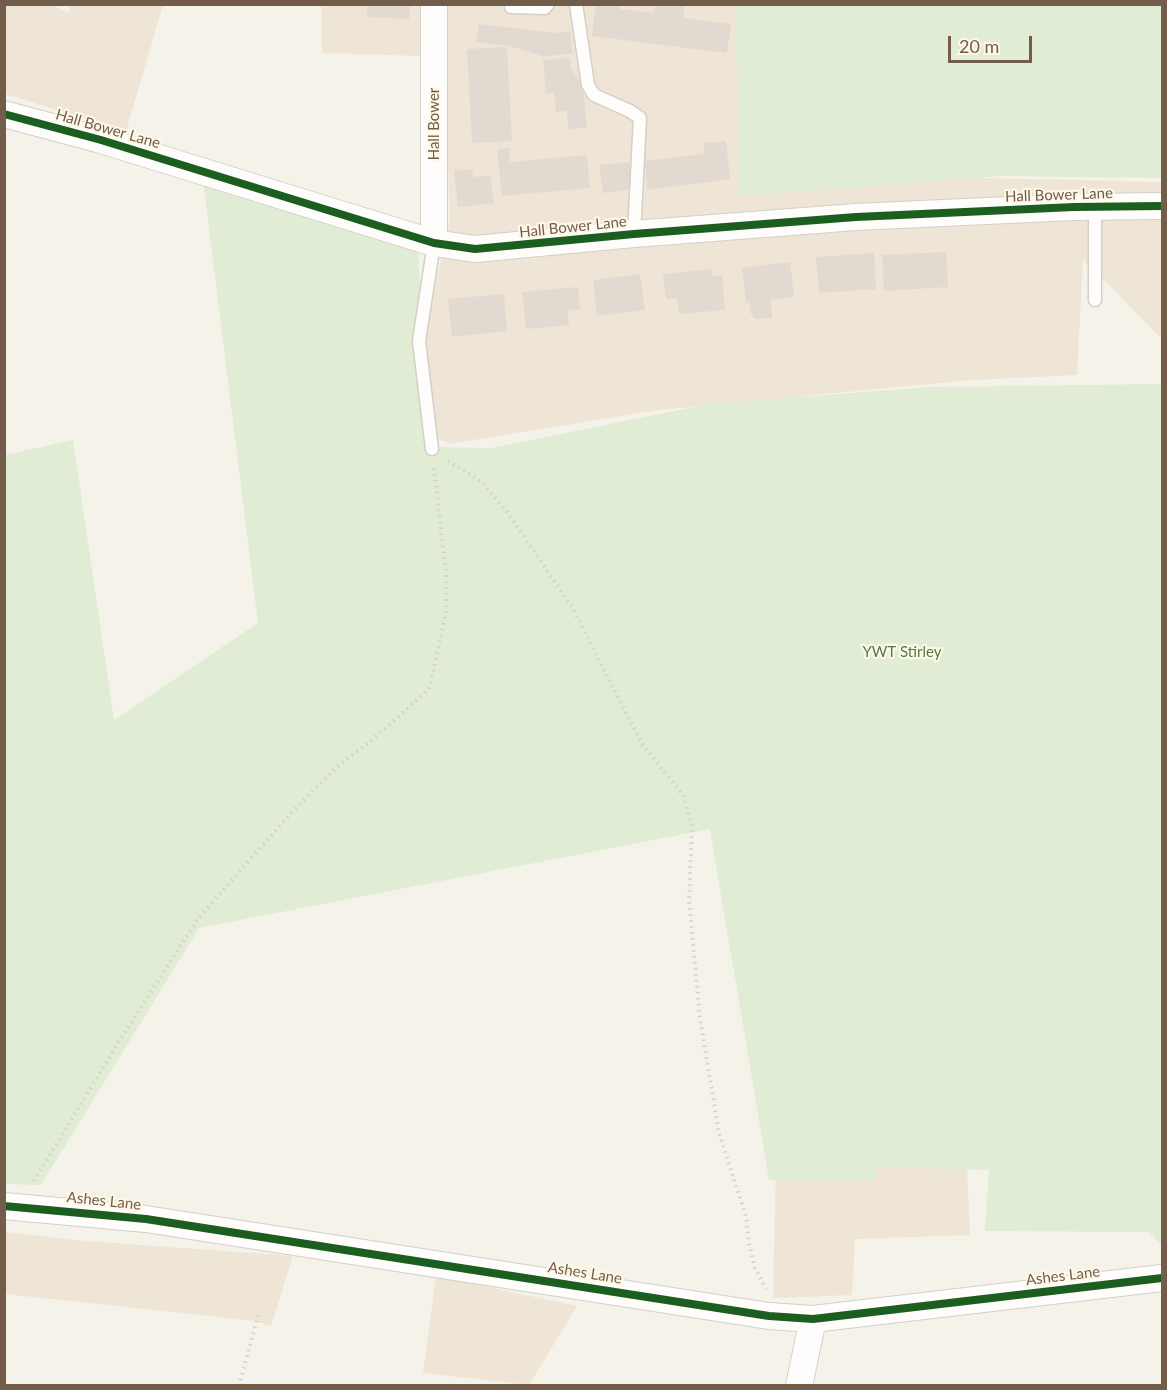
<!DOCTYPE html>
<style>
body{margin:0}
#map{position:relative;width:1167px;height:1390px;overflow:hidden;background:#f5f2e9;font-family:Lato,sans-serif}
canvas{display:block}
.frame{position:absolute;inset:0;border:6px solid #725c4a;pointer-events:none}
.scale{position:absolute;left:948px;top:36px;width:84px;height:27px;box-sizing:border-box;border:3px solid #725c4a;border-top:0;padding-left:8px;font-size:18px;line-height:21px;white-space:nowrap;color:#725c4a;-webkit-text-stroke:4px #fef8e8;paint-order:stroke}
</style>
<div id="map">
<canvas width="1167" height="1390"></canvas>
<div class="frame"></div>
<div class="scale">20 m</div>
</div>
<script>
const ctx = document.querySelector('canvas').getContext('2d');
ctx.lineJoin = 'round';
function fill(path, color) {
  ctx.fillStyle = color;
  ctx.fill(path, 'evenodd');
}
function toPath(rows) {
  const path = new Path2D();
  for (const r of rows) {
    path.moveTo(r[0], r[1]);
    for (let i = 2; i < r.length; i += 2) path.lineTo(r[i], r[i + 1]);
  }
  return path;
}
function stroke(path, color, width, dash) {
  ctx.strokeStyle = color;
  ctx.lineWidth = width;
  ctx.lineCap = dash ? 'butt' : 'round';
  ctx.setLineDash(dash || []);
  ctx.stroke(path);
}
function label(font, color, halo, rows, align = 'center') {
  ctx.font = font + ' Lato,sans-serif';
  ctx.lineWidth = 4.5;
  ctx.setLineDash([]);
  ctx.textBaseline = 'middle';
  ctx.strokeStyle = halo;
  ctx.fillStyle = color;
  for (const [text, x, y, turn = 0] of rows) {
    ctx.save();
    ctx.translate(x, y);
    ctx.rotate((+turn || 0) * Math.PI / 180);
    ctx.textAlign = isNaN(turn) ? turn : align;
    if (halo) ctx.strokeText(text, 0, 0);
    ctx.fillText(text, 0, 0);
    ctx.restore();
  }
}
fill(toPath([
 [4,5,51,5,69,13,70,5,163,5,126,131,5,94],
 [321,5,748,5,756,173,1162,182,1162,339,1083,259,1077,375,972,380,659,410,449,444,433,435,420,349,450,222,444,59,421,56,322,53],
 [776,1165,967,1166,970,1235,855,1239,852,1295,773,1298],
 [5,1232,86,1241,293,1256,271,1326,256,1321,5,1294],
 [436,1276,577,1306,529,1385,423,1373]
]), '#eee5d6');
fill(toPath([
 [735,5,1162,5,1162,178,1002,176,740,196],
 [203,180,418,252,420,284,416,349,426,447,492,448,709,404,930,387,1162,384,1162,1245,1149,1232,985,1231,989,1170,875,1167,875,1179,769,1180,710,829,199,928,41,1185,5,1184,5,455,73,440,114,720,258,623]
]), '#e0ecd4');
fill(toPath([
 [367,4,410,4,409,19,367,17],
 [596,4,620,4,619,9,654,13,655,4,685,4,683,18,731,24,727,53,592,36],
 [479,24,554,33,571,31,572,54,542,56,509,46,476,42],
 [507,47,512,141,472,143,467,49],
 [570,58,571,69,583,85,587,128,568,129,567,111,556,112,554,93,546,94,543,60],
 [726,141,730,179,647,190,645,161,704,154,704,143],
 [509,148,510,162,587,155,590,188,502,196,497,149],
 [629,162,633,189,603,193,599,165],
 [472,169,473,177,490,175,494,203,458,207,454,171],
 [946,252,948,287,884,291,882,255],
 [874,253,876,289,819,293,816,257],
 [790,262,794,297,771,300,772,318,755,319,751,314,749,302,746,303,742,268],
 [711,269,712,276,722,275,725,310,679,314,677,298,666,299,663,274],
 [640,274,645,310,597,316,593,280],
 [578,287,580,309,567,310,569,325,526,329,522,292],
 [504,294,507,331,452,337,448,299]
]), '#e2dad0');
const lane = toPath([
 [576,4,588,85,594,95,630,111,640,118,634,234],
 [511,7,545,8,548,4],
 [1095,206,1095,300],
 [432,449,419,341,434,243]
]);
const street = toPath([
 [4,114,101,140,434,243,475,249,634,234,856,217,1074,207,1162,206],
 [434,243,434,4],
 [4,1206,146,1219,769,1316,813,1319,1162,1278],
 [799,1386,813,1319]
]);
stroke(lane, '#d4cfc7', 15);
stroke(street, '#d4cfc7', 28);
stroke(toPath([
 [448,461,482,482,507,512,572,607,642,744,683,795,692,827,689,899,700,1019,719,1133,746,1216,749,1243,755,1268,766,1289],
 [34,1181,115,1048,197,920,291,813,336,768,372,740,429,689,446,613,446,574,434,468],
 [239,1386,259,1312]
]), '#d7d0ca', 4, [1.5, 4.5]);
stroke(lane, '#fefdfc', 12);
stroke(street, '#fefdfc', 26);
stroke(toPath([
 [4,114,101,140,434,243,475,249,634,234,856,217,1074,207,1162,206],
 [4,1206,146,1219,769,1316,813,1319,1162,1278]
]), '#1b5e20', 8);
label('15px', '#725c4a', '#fef8e8', [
 ["Hall Bower",434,124,-90],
 ["Hall Bower Lane",108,129,16],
 ["Hall Bower Lane",1059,195,-2],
 ["Hall Bower Lane",573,227,-6],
 ["Ashes Lane",104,1201,6],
 ["Ashes Lane",585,1273,9],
 ["Ashes Lane",1063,1276,-7]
]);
label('15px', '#517d45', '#fef8e8', [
 ["YWT Stirley",902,652]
]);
</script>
